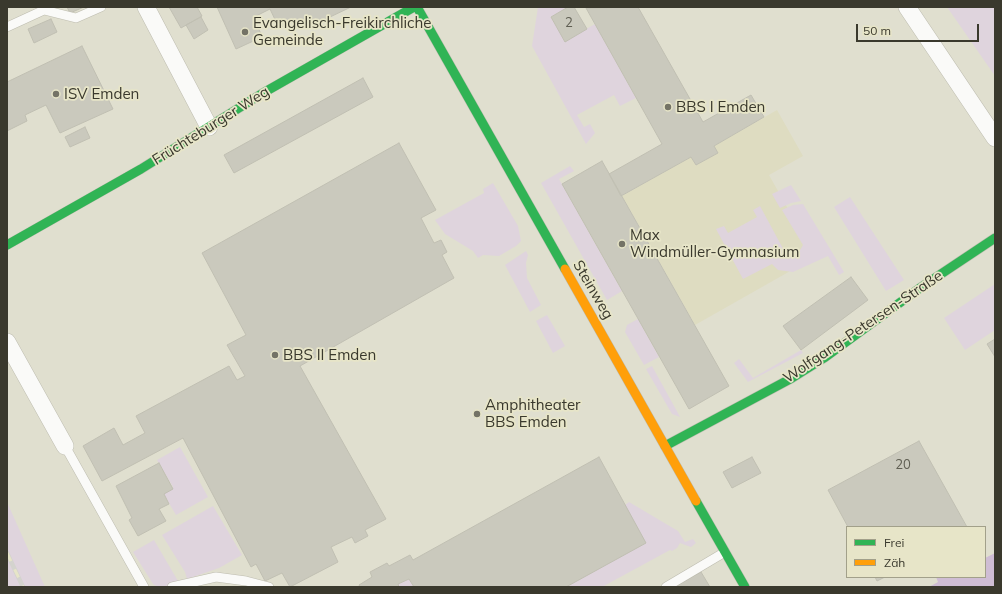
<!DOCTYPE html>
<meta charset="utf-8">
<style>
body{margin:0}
#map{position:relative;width:1002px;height:594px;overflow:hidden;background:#e0dfcf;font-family:Mulish,sans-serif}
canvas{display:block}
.frame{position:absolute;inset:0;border:8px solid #3a392d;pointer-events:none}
.legend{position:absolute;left:846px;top:526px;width:140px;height:52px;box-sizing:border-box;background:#e7e5c8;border:1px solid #a2a08a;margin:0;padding:5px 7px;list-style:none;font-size:12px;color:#3a392d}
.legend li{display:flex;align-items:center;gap:8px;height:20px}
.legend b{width:20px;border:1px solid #a2a08a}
.scale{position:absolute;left:856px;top:24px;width:123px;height:18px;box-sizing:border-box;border:2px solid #3a392d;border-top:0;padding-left:5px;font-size:12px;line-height:14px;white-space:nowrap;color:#3a392d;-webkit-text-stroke:3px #e7e5c8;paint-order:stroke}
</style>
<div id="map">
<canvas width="1002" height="594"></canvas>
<div class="frame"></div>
<ul class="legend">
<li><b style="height:5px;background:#30b455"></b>Frei</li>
<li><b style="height:5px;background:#ff9f0a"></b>Zäh</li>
</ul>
<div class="scale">50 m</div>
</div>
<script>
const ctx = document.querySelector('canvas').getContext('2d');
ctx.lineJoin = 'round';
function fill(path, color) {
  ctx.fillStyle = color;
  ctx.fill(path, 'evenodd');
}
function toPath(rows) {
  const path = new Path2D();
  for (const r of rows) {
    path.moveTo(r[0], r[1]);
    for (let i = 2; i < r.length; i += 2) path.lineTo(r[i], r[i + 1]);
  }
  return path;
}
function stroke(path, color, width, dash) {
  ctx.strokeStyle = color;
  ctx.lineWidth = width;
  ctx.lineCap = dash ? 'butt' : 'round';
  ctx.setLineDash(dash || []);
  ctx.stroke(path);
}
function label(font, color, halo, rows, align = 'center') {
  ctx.font = font + ' Mulish,sans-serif';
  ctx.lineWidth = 3.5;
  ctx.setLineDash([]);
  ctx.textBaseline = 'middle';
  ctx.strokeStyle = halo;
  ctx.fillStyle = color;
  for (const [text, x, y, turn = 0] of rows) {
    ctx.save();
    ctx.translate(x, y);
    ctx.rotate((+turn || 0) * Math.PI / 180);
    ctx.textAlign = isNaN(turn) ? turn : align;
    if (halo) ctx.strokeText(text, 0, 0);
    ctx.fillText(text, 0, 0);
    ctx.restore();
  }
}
fill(toPath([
 [777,110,803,156,769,175,815,257,695,325,622,196,691,157,696,165,718,153,714,146]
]), '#dedcc1');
fill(toPath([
 [538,7,568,7,551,17,565,41,595,24,636,98,620,106,614,95,577,115,584,127,590,124,595,133,586,144,532,46],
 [947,7,995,7,995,76],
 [570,166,574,171,559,179,622,291,607,300,541,183],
 [493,183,518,226,521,241,516,246,499,256,483,255,478,258,473,251,445,234,435,220,484,193,483,189],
 [791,185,801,201,791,203,780,208,772,194],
 [850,197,904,280,886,291,834,207],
 [803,204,844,272,839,275,828,256,793,272,778,270,772,264,743,279,716,229,724,226,728,233,757,217,753,210,760,206,787,256,796,257,803,245,782,210,793,205],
 [526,251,528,255,526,263,527,278,541,305,530,312,505,265],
 [995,284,995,330,965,350,944,318],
 [547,315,565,346,553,353,536,321],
 [638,319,659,357,644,365,625,332,627,325],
 [801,350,803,353,748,382,734,363,739,359,753,378],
 [652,366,679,415,680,417,672,414,646,369],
 [180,447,208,497,176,515,163,493,173,487,157,460],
 [7,502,45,587,7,587],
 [629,502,678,531,685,542,693,539,696,543,691,547,680,543,677,548,672,551,670,550,602,587,566,587,625,505],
 [213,506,242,555,219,568,187,579,185,572,162,535],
 [154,540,178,581,166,586,158,587,153,584,133,552],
 [409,579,414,587,399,587,398,584]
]), '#dfd4dd');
fill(toPath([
 [995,553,995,587,929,587,938,582,936,577,985,577,985,558]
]), '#cfbdd4');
const building = toPath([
 [67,7,84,7,70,13,67,7],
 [169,7,197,7,202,16,181,28,169,7],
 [217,7,351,7,309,27,298,24,297,20,279,28,270,9,254,17,262,37,236,49,217,7],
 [568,7,574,7,587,29,565,42,551,17,568,7],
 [638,7,703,122,751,95,764,117,714,146,718,153,696,165,691,157,621,196,609,174,662,144,586,8,638,7],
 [201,17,208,30,194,39,186,25,201,17],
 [51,19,57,32,34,43,28,29,51,19],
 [82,46,113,109,60,133,46,105,25,115,27,121,7,131,7,82,82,46],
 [363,78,373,97,234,173,224,155,363,78],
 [85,127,90,138,70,147,65,137,85,127],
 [399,143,436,210,421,218,434,243,441,240,447,252,442,255,454,278,300,366,386,519,365,530,368,536,355,543,352,537,331,547,338,562,290,587,282,573,265,581,256,564,251,567,183,438,102,481,83,446,114,428,123,445,145,433,136,416,229,366,237,380,245,376,227,345,246,335,202,253,399,143],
 [602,161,729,386,689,409,562,184,602,161],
 [851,277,868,300,801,350,783,326,851,277],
 [995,339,995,357,987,344,995,339],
 [919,441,967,527,848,527,828,490,919,441],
 [599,457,646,543,566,587,414,587,409,579,398,584,399,587,360,587,359,585,372,577,370,572,387,563,389,566,410,555,413,560,599,457],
 [752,457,761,473,732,488,723,472,752,457],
 [159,463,173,489,164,494,169,504,159,509,166,521,138,536,129,520,132,518,116,486,159,463],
 [701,572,710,587,673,587,701,572],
 [875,577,885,577,877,581,875,577]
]);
fill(building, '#cac9bd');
stroke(building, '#c0bfb2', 1);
const lane = toPath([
 [7,27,44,10,76,18,101,7],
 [65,446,144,587],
 [172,587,216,577,246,581,269,587],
 [666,587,725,552]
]);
const street = toPath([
 [146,7,209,127],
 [907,7,995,138],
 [7,342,65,446]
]);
const fast = toPath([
 [417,7,565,269],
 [7,245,141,169,263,93,414,7],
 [665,446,792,378,824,358,920,288,995,238],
 [696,501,745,587]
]);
const slow = toPath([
 [565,269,696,501]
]);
stroke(lane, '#bdbcaf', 10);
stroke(street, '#bdbcaf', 18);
stroke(fast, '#bdbcaf', 10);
stroke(slow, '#bdbcaf', 10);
stroke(lane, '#fafaf8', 9);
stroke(street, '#fafaf8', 17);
stroke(fast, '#30b455', 9);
stroke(slow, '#ff9f0a', 9);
const rail = toPath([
 [7,553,23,587]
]);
stroke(rail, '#d4d3ce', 4.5);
stroke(rail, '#e7e5c8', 3, [9]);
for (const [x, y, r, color] of [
 [245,32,4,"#747366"],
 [56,94,4,"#747366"],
 [668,107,4,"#747366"],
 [622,244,4,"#747366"],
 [275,355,4,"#747366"],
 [477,414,4,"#747366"]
]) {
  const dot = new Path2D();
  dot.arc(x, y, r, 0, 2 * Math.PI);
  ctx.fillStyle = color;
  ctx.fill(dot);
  stroke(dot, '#e7e5c8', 1.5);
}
label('13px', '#5f5e52', null, [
 ["2",569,23],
 ["20",903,465]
]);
label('15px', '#3a392d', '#e7e5c8', [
 ["Evangelisch-Freikirchliche",253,23],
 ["Gemeinde",253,40],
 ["ISV Emden",64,94],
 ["BBS I Emden",676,107],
 ["Max",630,235],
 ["Windmüller-Gymnasium",630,252],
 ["BBS II Emden",283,355],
 ["Amphitheater",485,405],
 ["BBS Emden",485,422]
], 'left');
label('15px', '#3a392d', '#e7e5c8', [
 ["Früchteburger Weg",211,126,-32],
 ["Steinweg",593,290,60],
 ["Wolfgang-Petersen-Straße",863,327,-34]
]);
</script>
